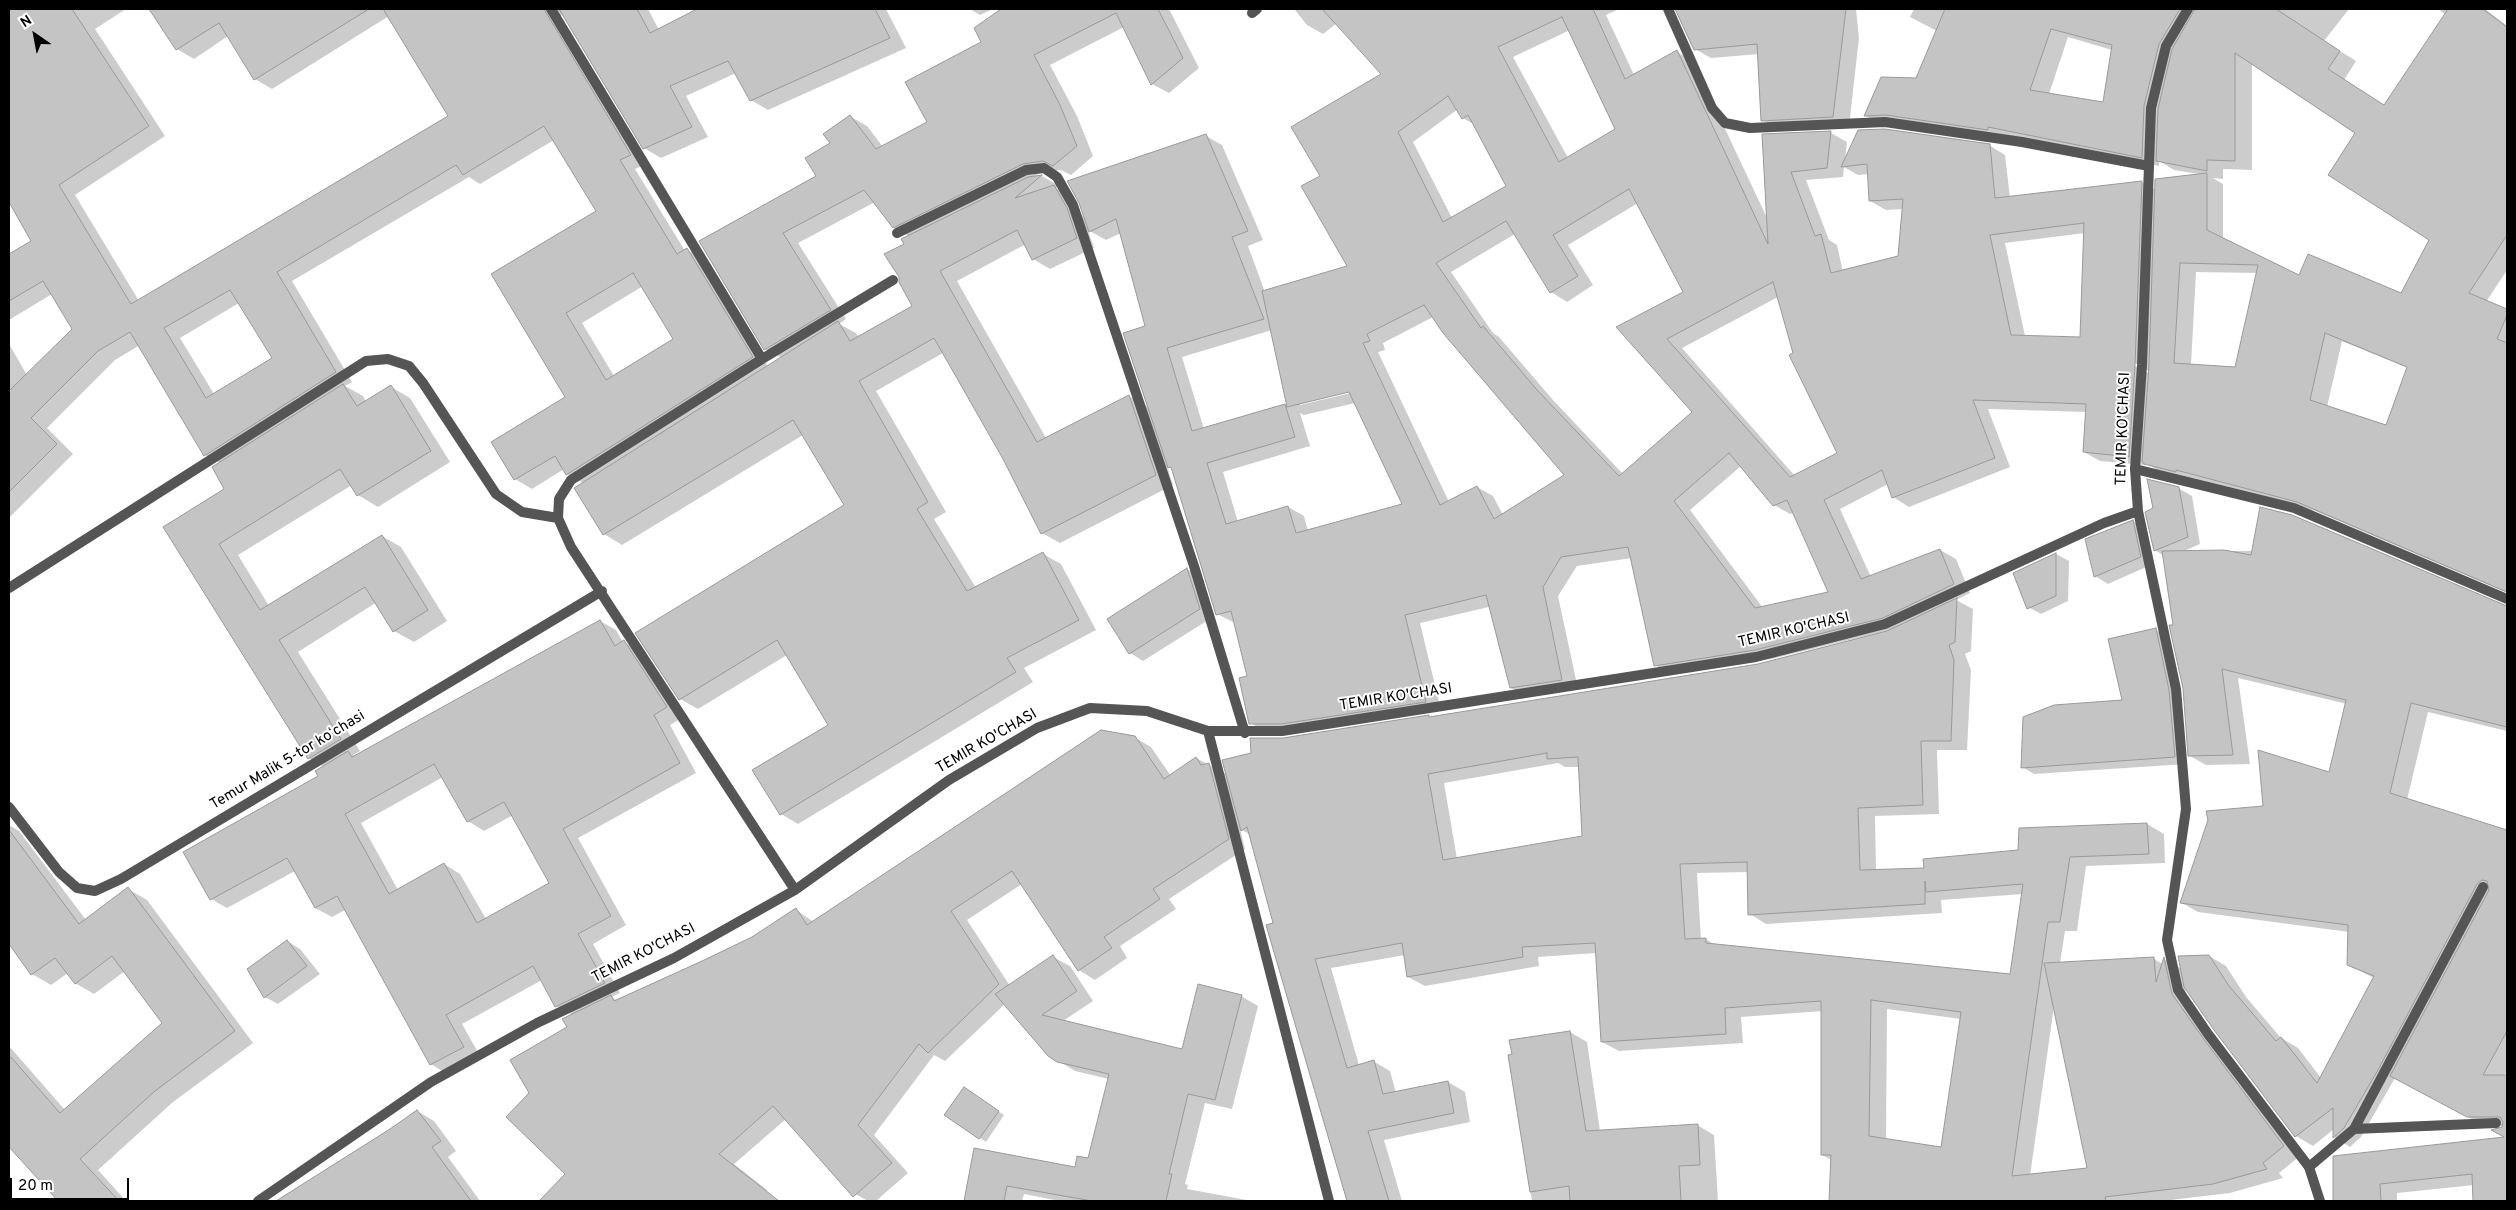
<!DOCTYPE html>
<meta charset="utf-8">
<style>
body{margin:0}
#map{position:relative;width:2516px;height:1210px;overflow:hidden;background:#fff;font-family:Overpass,sans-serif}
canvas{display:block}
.frame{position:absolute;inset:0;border:10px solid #000;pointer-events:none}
.north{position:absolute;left:10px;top:10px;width:50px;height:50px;-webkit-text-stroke:4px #fff;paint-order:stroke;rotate:327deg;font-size:14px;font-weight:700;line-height:20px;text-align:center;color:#000}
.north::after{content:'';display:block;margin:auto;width:18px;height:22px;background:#000;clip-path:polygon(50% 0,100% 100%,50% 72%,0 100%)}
.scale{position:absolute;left:10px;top:1178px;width:119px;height:22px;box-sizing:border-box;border:2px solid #000;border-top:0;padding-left:6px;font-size:15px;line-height:18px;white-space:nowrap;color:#000;-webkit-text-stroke:4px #fff;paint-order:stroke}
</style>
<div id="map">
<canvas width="2516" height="1210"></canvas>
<div class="frame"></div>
<div class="north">N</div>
<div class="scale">20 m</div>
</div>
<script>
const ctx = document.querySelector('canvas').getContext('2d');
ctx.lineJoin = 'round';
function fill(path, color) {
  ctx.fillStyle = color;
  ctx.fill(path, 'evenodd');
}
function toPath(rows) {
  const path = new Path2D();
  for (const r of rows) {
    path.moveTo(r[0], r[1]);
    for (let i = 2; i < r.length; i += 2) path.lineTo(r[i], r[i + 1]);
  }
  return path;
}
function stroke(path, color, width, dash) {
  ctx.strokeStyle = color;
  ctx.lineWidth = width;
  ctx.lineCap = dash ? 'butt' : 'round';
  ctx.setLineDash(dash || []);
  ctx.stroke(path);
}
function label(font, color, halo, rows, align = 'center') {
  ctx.font = font + ' Overpass,sans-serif';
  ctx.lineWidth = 4;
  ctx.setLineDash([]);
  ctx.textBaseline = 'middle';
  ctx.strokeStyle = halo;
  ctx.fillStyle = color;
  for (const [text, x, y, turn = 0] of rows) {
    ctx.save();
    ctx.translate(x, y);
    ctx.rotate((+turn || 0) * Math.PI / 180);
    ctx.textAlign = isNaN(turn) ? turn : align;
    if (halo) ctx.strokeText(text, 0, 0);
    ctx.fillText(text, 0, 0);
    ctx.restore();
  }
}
fill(toPath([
 [9,9,126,9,95,29,165,136,75,195,139,301,450,116,389,16,272,89,255,79,228,36,194,59,177,49,151,9,648,9,659,30,699,9,886,9,906,48,768,110,751,100,736,73,686,96,708,137,661,158,644,148,563,14,561,16,561,23,647,164,635,169,685,251,687,250,704,259,768,367,782,358,765,349,701,242,817,176,832,143,851,117,867,126,883,147,928,122,982,42,999,12,997,9,1169,9,1199,68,1169,93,1152,84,1124,27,1050,65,1077,116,1093,156,1071,175,1061,170,1040,173,1031,178,1042,176,1059,186,1056,188,1071,197,1086,222,1206,136,1222,145,1263,240,1248,246,1265,292,1349,267,1321,176,1383,74,1337,23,1323,34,1307,25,1294,9,1619,9,1606,15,1634,75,1677,52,1693,61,1768,220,1763,136,1831,133,1847,142,1845,161,1989,145,2005,155,2010,198,2141,182,2156,190,2199,174,2174,170,2159,161,2159,166,2004,135,1882,125,1866,116,1917,79,1937,31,1910,17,1914,9,2349,9,2324,41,2356,61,2344,80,2385,106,2446,15,2438,9,2485,9,2507,26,2507,270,2486,302,2507,310,2507,593,2315,511,2192,479,2163,473,2145,463,2145,465,2100,461,2084,452,2087,412,1988,409,2010,467,1909,507,1893,497,1888,484,1840,509,1871,577,1940,550,1956,559,1970,593,1956,600,1973,609,1971,651,1965,654,1971,670,1967,750,1937,750,1939,814,1875,816,1876,871,1925,870,2019,851,2020,830,2147,824,2164,834,2165,863,2086,866,2077,931,2065,931,2060,963,2154,959,2163,964,2164,959,2182,969,2209,956,2226,966,2246,997,2281,1038,2298,1048,2321,1078,2374,978,2348,965,2349,932,2198,912,2182,903,2264,807,2330,774,2347,704,2238,678,2250,764,2206,765,2190,756,2184,688,2164,556,2155,550,2155,509,2178,488,2192,496,2200,544,2184,551,2253,551,2507,606,2507,731,2428,712,2407,800,2507,831,2507,1071,2504,1076,2507,1076,2507,1201,2474,1201,2474,1185,2397,1193,2397,1201,2334,1201,2334,1157,2507,1138,2505,1126,2485,1126,2395,1078,2361,1137,2350,1147,2334,1137,2334,1129,2313,1146,2296,1136,2215,1029,2184,985,2189,1005,2300,1156,2279,1173,2283,1178,2230,1193,2162,1201,1830,1201,1832,1160,1822,1155,1823,1011,1741,1017,1743,1043,1619,1051,1602,1042,1596,953,1538,957,1539,966,1425,986,1408,977,1405,955,1331,968,1359,1065,1373,1061,1390,1071,1396,1093,1448,1082,1465,1092,1470,1122,1384,1140,1402,1201,1348,1201,1267,926,1274,924,1251,835,1240,829,1245,849,1169,899,1176,909,1120,946,1127,958,1095,980,1079,970,1022,884,967,920,1010,986,1053,957,1070,966,1093,1001,1063,1021,1182,1050,1241,996,1258,1006,1232,1109,1205,1103,1185,1184,1188,1185,1187,1189,1252,1201,1060,1201,1024,1194,1022,1201,964,1201,975,1149,1076,1168,1089,1160,1109,1079,1075,1071,1049,1055,1005,1004,945,1061,934,1055,874,1135,908,1173,877,1200,866,1200,848,1190,786,1119,734,1164,767,1190,767,1196,778,1201,540,1201,567,1174,530,1093,568,1027,573,1015,556,1006,542,980,462,1024,480,1056,447,1074,431,1064,345,910,332,917,315,908,295,871,227,908,211,899,320,777,324,767,309,758,165,527,226,489,220,463,205,455,140,345,115,360,47,428,73,454,9,518,9,344,27,375,73,329,52,294,9,320,9,255,32,241,9,200,9,132,44,109,9,55],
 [1570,30,1617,130,1568,158,1513,57],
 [2068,37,2112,50,2104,103,2049,94],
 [2252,62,2357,133,2430,239,2402,295,2300,277,2223,239,2223,184,2213,178,2223,179,2223,169,2252,170],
 [1458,109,1463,118,1475,125,1508,186,1452,218,1413,142],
 [554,140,597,212,493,275,567,398,493,442,515,479,532,489,564,469,567,474,583,483,576,488,604,534,622,545,803,435,846,506,680,699,698,709,787,655,830,725,781,814,798,824,1033,682,1024,668,1096,630,1061,564,1043,554,976,588,934,519,946,512,876,391,943,353,1004,459,1042,533,1060,543,1173,485,1167,466,1173,469,1217,614,1235,623,1249,677,1251,723,1267,733,1441,710,1420,623,1489,607,1511,688,1527,697,1578,689,1558,596,1577,566,1632,558,1655,665,1671,674,1771,659,1894,629,1758,665,1431,718,1429,716,1283,739,1253,754,1228,775,1196,758,1171,776,1151,747,1134,737,814,922,796,910,753,938,618,1001,611,997,620,993,593,944,626,925,578,838,696,773,670,725,683,717,640,651,623,642,616,630,600,621,356,757,353,755,360,751,298,652,377,602,394,631,414,642,447,621,401,547,382,536,269,606,238,555,352,485,358,495,378,507,450,462,410,398,391,387,366,402,363,396,345,386,352,382,292,281,469,177,480,184],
 [1844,167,1858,175,1869,174,1870,201,1886,210,1903,209,1899,257,1843,272,1837,245,1829,240,1806,180,1843,177],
 [875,202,893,227,909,236,906,244,914,306,859,338,856,333,839,324,846,319,798,243],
 [1638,203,1684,293,1618,328,1694,412,1623,474,1553,400,1499,337,1493,333,1451,272,1515,234,1551,292,1567,302,1593,285,1568,245],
 [1088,230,1106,240,1121,233,1147,327,1150,408,1129,396,1046,438,957,281,1026,244,1033,259,1050,269,1094,248],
 [2085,233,2082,338,2025,336,2005,243],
 [2196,272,2258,273,2236,369,2191,365],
 [643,286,675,339,614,376,582,323],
 [1778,297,1794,354,1839,453,1795,476,1682,348],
 [239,303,274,359,214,394,180,338],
 [1433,317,1566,475,1503,515,1493,496,1477,487,1449,502,1378,352,1385,350,1383,343],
 [1272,330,1288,407,1285,405,1204,429,1182,357],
 [2342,341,2408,368,2387,426,2327,407],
 [2130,360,2150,372,2150,374,2129,363],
 [1355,390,1355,392,1300,405,1300,402],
 [1355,403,1404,504,1308,531,1304,516,1288,507,1238,522,1223,472,1310,446,1300,413,1304,415],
 [1741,466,1774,505,1790,514,1794,513,1830,593,1763,608,1690,510],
 [1558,763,1565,767,1579,767,1583,837,1457,859,1444,783],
 [443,777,468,821,484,831,513,815,551,884,486,919,460,874,444,864,398,890,361,823],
 [1749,872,1750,914,1766,924,1942,913,1941,900,2023,894,2011,975,1716,946,1706,939,1701,940,1697,873],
 [2054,1006,2088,1169,2030,1176],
 [1887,1009,1961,1019,1942,1148,1886,1140],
 [970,9,993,9,980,15],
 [1677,9,1856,9,1859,38,1849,126,1778,129,1762,120,1759,54,1711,58,1695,49],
 [2133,521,2146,529,2153,564,2108,584,2095,576],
 [2056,554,2069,561,2068,601,2041,614,2028,607,2015,573],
 [1187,569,1200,577,1213,617,1143,661,1130,653],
 [2156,630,2168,637,2186,764,2034,774,2022,767,2124,701],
 [9,825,19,831,86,920,128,889,147,900,253,1043,173,1102,98,1170,126,1201,61,1201,9,1144,9,1046,65,1110,163,1023,125,971,94,994,75,983,68,973,51,985,32,974,9,942],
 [287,941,300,949,320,974,278,1004,265,997],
 [1570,1032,1587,1042,1600,1131,1697,1125,1714,1135,1718,1201,1532,1201,1509,1056],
 [970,1092,1004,1115,986,1142,946,1114],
 [417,1111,434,1121,456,1151,448,1157,480,1201,409,1201,390,1188,369,1201,278,1201,391,1130]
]), '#0003');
const building = toPath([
 [9,9,72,9,149,126,59,185,131,304,448,116,383,9,544,9,631,155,620,160,677,254,687,248,753,357,566,475,555,456,514,480,491,442,565,397,491,274,596,211,544,126,463,175,456,165,277,272,336,372,204,456,130,332,98,351,31,418,57,444,9,492,9,391,72,329,43,281,9,301,9,254,31,241,9,202,9,9],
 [633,273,673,339,606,380,566,313,633,273],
 [230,290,272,358,206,398,164,328,230,290],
 [149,9,369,9,254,80,219,23,176,50,149,9],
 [559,9,637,9,650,33,697,9,875,9,890,38,750,101,728,61,670,86,692,127,643,149,559,9],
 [1001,9,1158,9,1183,58,1151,85,1116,13,1034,55,1060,105,1077,146,1053,166,1043,161,1023,164,893,228,864,190,783,233,831,310,764,350,699,241,816,176,805,158,830,143,823,134,850,115,876,149,927,122,905,82,981,42,974,28,1001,9],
 [1322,9,1593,9,1625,79,1677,50,1768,244,1762,134,1831,131,1827,168,1791,172,1815,236,1821,234,1831,273,1898,256,1903,199,1869,201,1867,164,1841,167,1858,130,1885,129,1990,144,1995,198,2142,181,2135,365,2129,457,2083,452,2086,404,1973,400,1995,458,1892,498,1882,470,1824,500,1861,579,1940,549,1954,584,1883,618,1755,650,1654,666,1628,547,1561,557,1543,587,1562,680,1510,688,1486,595,1405,615,1426,702,1281,724,1249,724,1239,678,1247,676,1231,611,1216,615,1171,467,1168,468,1123,333,1145,326,1116,219,1089,232,1079,203,1067,181,1206,134,1248,231,1232,237,1264,319,1167,348,1192,431,1285,404,1295,437,1207,463,1226,524,1288,506,1296,533,1402,504,1349,392,1287,407,1262,291,1347,266,1301,186,1320,176,1291,127,1381,74,1322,9],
 [1562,17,1615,129,1559,162,1498,47,1562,17],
 [1448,96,1462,119,1468,115,1506,186,1443,222,1398,132,1448,96],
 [1629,189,1683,292,1616,327,1692,412,1619,476,1537,390,1483,326,1481,328,1436,263,1506,221,1550,293,1578,276,1553,235,1629,189],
 [2084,223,2080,337,2011,335,1990,235,2084,223],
 [1773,282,1793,353,1789,355,1837,453,1790,477,1667,339,1773,282],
 [1424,305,1443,333,1564,475,1494,519,1477,486,1440,505,1363,343,1370,341,1367,334,1424,305],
 [1729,453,1773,506,1787,500,1828,592,1755,608,1674,501,1729,453],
 [1675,9,1846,9,1833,117,1761,121,1757,44,1694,50,1675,9],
 [1945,9,2180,9,2159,44,2144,106,2142,158,1988,127,1988,130,1886,115,1864,116,1881,77,1916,78,1945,9],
 [2051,29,2112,45,2103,102,2030,90,2051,29],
 [2195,9,2276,9,2340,51,2328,69,2384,105,2448,9,2483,9,2507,27,2507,235,2469,293,2507,309,2507,315,2497,339,2507,343,2507,592,2297,502,2176,470,2176,472,2144,464,2142,461,2149,365,2155,179,2207,173,2207,230,2299,275,2308,254,2401,293,2429,240,2328,175,2355,133,2235,53,2235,161,2207,160,2207,171,2156,161,2158,109,2172,49,2195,9],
 [2180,263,2258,265,2235,367,2174,363,2180,263],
 [2325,333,2407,367,2386,425,2310,400,2325,333],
 [1042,175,1015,198,1054,185,1067,208,1077,238,1032,260,1017,230,940,271,1037,442,1129,395,1156,475,1041,534,1003,459,934,338,859,381,928,502,917,509,967,591,1043,552,1079,620,1007,658,1016,672,780,815,752,770,828,725,777,640,679,700,635,633,844,505,793,420,603,535,574,488,838,321,850,341,912,306,899,282,899,277,884,254,904,244,901,239,1028,177,1042,175],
 [343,384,357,406,391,385,431,451,357,496,340,469,219,544,260,610,382,535,428,610,393,632,365,587,279,640,341,739,308,759,163,527,224,489,212,467,343,384],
 [2147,479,2179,487,2188,537,2154,551,2145,512,2153,508,2147,479],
 [2260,507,2292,515,2507,606,2507,727,2411,703,2390,793,2507,830,2507,1031,2483,1075,2507,1075,2507,1201,2473,1201,2472,1174,2380,1184,2381,1201,2333,1201,2333,1156,2504,1137,2491,1130,2502,1127,2503,1122,2500,1117,2467,1117,2390,1076,2489,890,2487,881,2482,880,2477,884,2378,1070,2344,1128,2333,1138,2333,1108,2295,1137,2214,1030,2184,987,2178,956,2209,955,2229,986,2276,1041,2281,1037,2317,1083,2374,976,2347,965,2348,925,2180,903,2208,820,2206,811,2263,806,2258,750,2329,772,2346,700,2222,669,2233,755,2188,756,2183,688,2169,625,2173,625,2162,551,2224,550,2251,555,2260,507],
 [2133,520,2141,557,2094,577,2085,539,2133,520],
 [2056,553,2056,596,2027,609,2013,573,2056,553],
 [1187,568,1200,609,1129,654,1107,619,1187,568],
 [1957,598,1955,642,1949,645,1954,660,1951,741,1921,741,1923,805,1858,808,1860,870,1924,868,1923,859,2018,850,2019,828,2147,823,2149,854,2070,857,2060,922,2048,922,2012,1176,2087,1168,2044,963,2154,957,2156,982,2164,957,2172,994,2203,1038,2284,1146,2263,1163,2267,1169,2213,1184,2105,1197,2106,1201,1829,1201,1831,1155,1821,1155,1821,1001,1725,1008,1726,1034,1601,1042,1595,943,1522,947,1523,957,1407,977,1402,943,1315,959,1347,1068,1374,1060,1383,1094,1448,1081,1454,1113,1368,1131,1389,1201,1347,1201,1266,925,1273,923,1247,827,1241,831,1222,760,1251,753,1250,738,1283,738,1429,715,1429,717,1758,664,1887,631,1957,598],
 [1547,753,1547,759,1578,757,1582,836,1443,860,1428,774,1547,753],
 [1747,862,1748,915,1925,904,1925,881,1926,892,2023,884,2010,974,1706,943,1706,938,1685,939,1680,864,1747,862],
 [1871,1000,1961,1012,1941,1147,1869,1136,1871,1000],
 [600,620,615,646,624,640,667,707,654,715,680,763,563,829,611,916,578,934,605,983,555,1007,533,966,446,1015,464,1047,430,1065,337,896,315,908,287,858,210,900,183,852,318,776,315,771,348,751,352,757,600,620],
 [434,764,467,822,504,802,549,883,477,923,444,863,389,894,345,814,434,764],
 [2156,628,2169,690,2175,757,2021,768,2023,717,2054,705,2122,700,2108,639,2156,628],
 [1101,730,1135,736,1164,779,1196,757,1201,765,1209,763,1229,839,1153,889,1160,899,1104,937,1112,948,1078,971,1012,871,951,911,999,984,928,1053,919,1044,858,1125,892,1163,853,1197,773,1106,719,1154,779,1201,539,1201,565,1174,506,1117,529,1093,510,1060,567,1027,562,1019,611,995,614,1001,702,961,752,937,796,908,807,925,1101,730],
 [9,830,79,924,128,887,235,1031,155,1091,80,1159,119,1201,58,1201,9,1147,9,1055,60,1113,162,1023,112,956,75,984,55,958,31,975,9,944,9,830],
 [287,940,307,966,264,998,247,969,287,940],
 [1053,955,1077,991,1042,1015,1182,1049,1198,984,1242,995,1215,1100,1188,1094,1169,1174,1172,1174,1166,1201,1092,1201,1007,1186,1004,1201,964,1201,974,1148,1075,1167,1077,1156,1088,1158,1109,1074,1057,1062,1048,1056,995,994,1053,955],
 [1570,1031,1586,1131,1698,1124,1700,1165,1679,1166,1681,1201,1570,1201,1569,1186,1530,1192,1508,1055,1512,1054,1509,1040,1570,1031],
 [964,1087,999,1111,979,1139,944,1115,964,1087],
 [417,1110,441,1141,432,1147,471,1201,276,1201,390,1129,417,1110]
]);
fill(building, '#c4c4c4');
stroke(building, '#999', 1);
stroke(toPath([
 [2135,469,2294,508,2507,599],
 [2354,1129,2496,1123],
 [2309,1167,2354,1129,2483,887]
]), '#555', 10);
stroke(toPath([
 [551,9,762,359,571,480,559,499,558,518,571,547,795,890],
 [1668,9,1712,108,1725,123,1750,128,1885,122,2022,142,2149,166],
 [1252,13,1257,9],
 [897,233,1026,170,1044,168,1057,177,1073,205,1194,566,1245,733],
 [762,359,893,280],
 [2138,511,2176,689,2186,809,2167,940,2178,990,2208,1034,2309,1167,2320,1201],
 [9,588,366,361,388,359,409,366,423,383,496,494,522,512,558,518],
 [1208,731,1329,1201],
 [9,807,59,872,77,888,95,891,121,879,602,591],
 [258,1201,431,1082,537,1023,674,958,795,890,949,780,1037,728,1090,708,1147,711,1208,731,1282,731,1756,657,1885,624,2104,523,2138,511,2135,469,2142,365,2151,108,2166,46,2188,9]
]), '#555', 10);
label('15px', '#000', '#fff', [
 ["TEMIR KO'CHASI",2124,429,-88],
 ["TEMIR KO'CHASI",1794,631,-13],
 ["TEMIR KO'CHASI",1396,698,-9],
 ["TEMIR KO'CHASI",987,742,-30],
 ["Temur Malik 5-tor koʻchasi",288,761,-31],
 ["TEMIR KO'CHASI",644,954,-27]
]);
</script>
